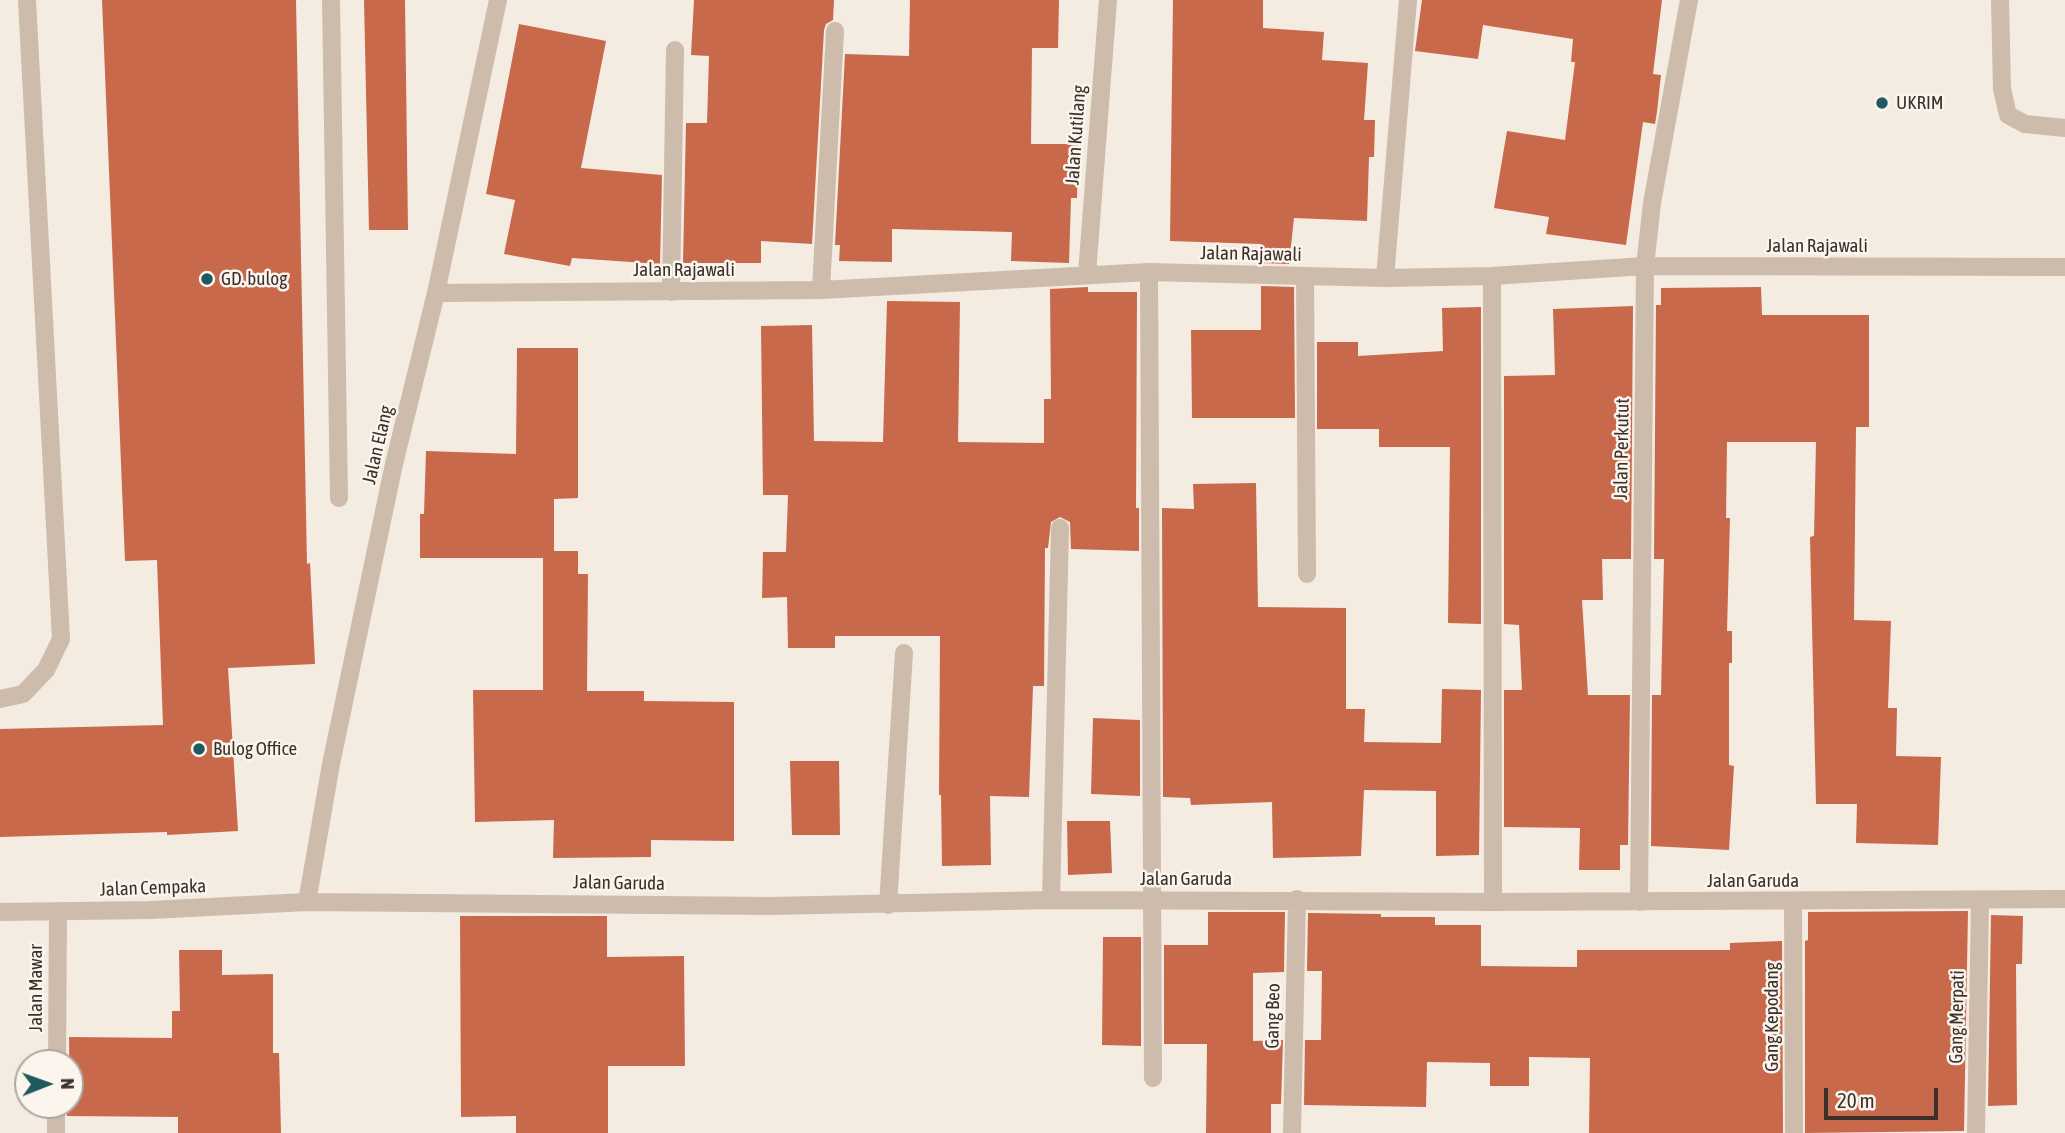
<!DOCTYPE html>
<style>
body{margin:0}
#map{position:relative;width:2065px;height:1133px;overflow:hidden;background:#f4ebe1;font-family:"Asap Condensed",sans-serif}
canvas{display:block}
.north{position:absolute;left:14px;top:1049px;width:70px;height:70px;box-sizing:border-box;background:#fbf5ee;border:2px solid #aea6a0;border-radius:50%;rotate:89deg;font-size:19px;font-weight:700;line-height:28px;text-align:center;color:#3b302b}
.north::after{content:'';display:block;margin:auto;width:24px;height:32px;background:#1f5a5e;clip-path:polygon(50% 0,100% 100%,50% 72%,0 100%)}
.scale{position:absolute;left:1824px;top:1088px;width:114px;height:32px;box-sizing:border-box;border:4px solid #3b302b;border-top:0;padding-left:9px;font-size:21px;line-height:24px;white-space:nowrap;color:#3b302b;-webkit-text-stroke:5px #fbf5ee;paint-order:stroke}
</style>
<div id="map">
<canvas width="2065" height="1133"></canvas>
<div class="north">N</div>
<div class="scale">20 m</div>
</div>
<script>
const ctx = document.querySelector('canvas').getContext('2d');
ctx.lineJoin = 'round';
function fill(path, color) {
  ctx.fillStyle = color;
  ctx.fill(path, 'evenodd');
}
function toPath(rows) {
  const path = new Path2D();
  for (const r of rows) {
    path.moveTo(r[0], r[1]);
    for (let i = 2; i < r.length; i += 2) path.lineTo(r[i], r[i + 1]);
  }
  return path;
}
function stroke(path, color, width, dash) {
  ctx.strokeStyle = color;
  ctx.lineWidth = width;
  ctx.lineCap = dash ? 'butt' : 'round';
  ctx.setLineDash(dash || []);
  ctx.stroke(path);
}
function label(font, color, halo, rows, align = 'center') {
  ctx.font = font + ' "Asap Condensed",sans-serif';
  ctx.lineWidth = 5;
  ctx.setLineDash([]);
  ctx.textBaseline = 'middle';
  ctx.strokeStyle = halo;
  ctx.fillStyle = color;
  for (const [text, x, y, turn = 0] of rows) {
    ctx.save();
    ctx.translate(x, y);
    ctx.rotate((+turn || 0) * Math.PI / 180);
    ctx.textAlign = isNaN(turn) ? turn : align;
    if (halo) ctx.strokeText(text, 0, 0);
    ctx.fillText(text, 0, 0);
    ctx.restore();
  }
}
fill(toPath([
 [102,0,296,0,307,564,310,563,315,664,228,668,238,831,167,835,167,832,0,837,0,729,163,725,157,560,125,561],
 [364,0,405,0,408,230,369,230],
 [694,0,834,0,833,20,826,24,824,30,812,244,761,241,761,263,683,263,686,123,707,123,709,56,691,55],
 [910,0,1059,0,1058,48,1032,48,1031,144,1078,144,1077,198,1071,198,1069,263,1011,261,1012,232,892,229,892,262,839,261,840,245,835,245,845,54,909,56],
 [1173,0,1263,0,1263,28,1324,32,1322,60,1368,63,1364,120,1375,120,1374,157,1369,157,1367,221,1294,218,1289,264,1261,263,1261,244,1170,241],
 [1422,0,1662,0,1653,74,1661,75,1657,112,1655,124,1643,122,1626,245,1546,234,1549,217,1494,208,1507,131,1565,140,1575,62,1571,62,1573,39,1483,25,1478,59,1415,51],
 [519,24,606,41,581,168,662,175,660,264,572,258,570,266,504,254,515,200,486,194],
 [1261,286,1294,287,1295,418,1192,418,1191,330,1261,330],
 [1088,287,1088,292,1137,292,1136,508,1139,508,1139,551,1071,549,1070,522,1060,517,1051,522,1048,548,1045,548,1044,686,1033,686,1029,797,990,796,991,865,942,866,941,795,939,795,940,636,835,636,835,648,788,648,787,597,762,598,763,552,786,552,788,495,763,495,761,326,812,325,814,441,883,442,887,301,960,302,958,442,1044,443,1044,399,1051,399,1050,289],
 [1761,287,1762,315,1869,315,1869,427,1856,427,1854,620,1891,621,1888,708,1897,708,1896,756,1941,757,1938,845,1856,843,1857,804,1816,804,1810,537,1814,536,1816,442,1727,442,1726,518,1730,518,1727,631,1732,631,1732,663,1729,663,1729,765,1734,766,1729,850,1651,846,1652,695,1661,695,1664,559,1654,559,1656,305,1661,305,1661,288],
 [1633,306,1631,559,1602,559,1603,600,1582,600,1588,695,1630,695,1628,845,1620,845,1620,870,1579,870,1580,828,1504,827,1504,690,1522,690,1519,625,1504,624,1504,376,1555,375,1553,309],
 [1481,307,1481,624,1448,623,1450,447,1379,447,1379,429,1317,429,1317,342,1358,342,1358,356,1443,351,1442,308],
 [517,348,578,348,578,498,554,499,554,551,578,551,578,574,588,574,587,691,644,691,644,701,734,702,734,841,651,840,651,857,553,858,554,820,475,822,473,690,543,690,543,558,420,558,420,514,424,514,426,451,516,454],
 [1256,483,1258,607,1346,608,1346,709,1365,709,1364,742,1441,743,1442,689,1481,690,1479,855,1436,856,1436,791,1364,790,1361,856,1273,858,1272,802,1191,805,1190,798,1163,797,1162,508,1194,509,1193,484],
 [1093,718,1140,720,1140,796,1091,794],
 [790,761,839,761,840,835,792,835],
 [1067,821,1110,821,1112,873,1068,875],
 [1968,911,1964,1131,1805,1133,1805,941,1808,940,1808,912],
 [1208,912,1285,912,1284,972,1253,973,1253,1041,1283,1040,1281,1104,1271,1104,1271,1133,1206,1133,1207,1044,1164,1044,1164,945,1208,945],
 [1308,913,1381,914,1381,917,1435,917,1435,925,1481,925,1481,966,1577,967,1577,950,1730,950,1730,943,1782,941,1783,1133,1589,1133,1590,1058,1529,1057,1529,1086,1490,1086,1490,1063,1427,1062,1426,1107,1304,1105,1305,1040,1321,1040,1322,971,1307,971],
 [1991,915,2023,916,2022,964,2016,964,2017,1105,1988,1106],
 [460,916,607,916,607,957,684,956,685,1066,608,1066,608,1133,516,1133,516,1116,461,1117],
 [1103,937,1141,937,1141,1046,1102,1045],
 [179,950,222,950,222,975,273,974,273,1053,279,1053,281,1133,178,1133,178,1117,67,1116,67,1105,70,1105,69,1037,172,1038,172,1011,180,1011]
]), '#c8694b');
stroke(toPath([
 [331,0,339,498],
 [2000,0,2002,89,2008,115,2025,124,2065,128],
 [0,699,23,694,46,670,61,639,27,0]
]), '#cdbbac', 18);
stroke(toPath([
 [1149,272,1153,1078],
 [1087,274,1108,0],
 [1492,276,1493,902],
 [1305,277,1307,574],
 [1385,278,1408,0],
 [821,290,835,31],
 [671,292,675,50],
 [436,293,821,290,1149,272,1385,278,1492,276,1645,266,2065,267],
 [1051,900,1060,528],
 [1793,901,1794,1133],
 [307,902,331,764,394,464,436,293,498,0],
 [1639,902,1645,266,1652,203,1689,0],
 [888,905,904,653],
 [0,912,150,910,307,902,771,906,1051,900,1493,902,2065,899],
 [57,1063,58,913],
 [56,1133,56,1105],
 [1292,1133,1297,899],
 [1976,1133,1980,901]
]), '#cdbbac', 18);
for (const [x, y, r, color] of [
 [1882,103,7,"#1f5a5e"],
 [207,279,7,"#1f5a5e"],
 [199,749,7,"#1f5a5e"]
]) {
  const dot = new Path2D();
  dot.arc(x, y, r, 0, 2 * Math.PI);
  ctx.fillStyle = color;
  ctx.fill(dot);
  stroke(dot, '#fbf5ee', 2.5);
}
label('19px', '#3b302b', '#fbf5ee', [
 ["UKRIM",1896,103],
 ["GD. bulog",221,279],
 ["Bulog Office",213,749]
], 'left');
label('19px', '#3b302b', '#fbf5ee', [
 ["Jalan Kutilang",1076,135,-86],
 ["Jalan Rajawali",1817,246],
 ["Jalan Rajawali",1251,254,1],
 ["Jalan Rajawali",684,270],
 ["Jalan Elang",378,445,-77],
 ["Jalan Perkutut",1622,449,-89],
 ["Jalan Garuda",1186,879],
 ["Jalan Garuda",1753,881],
 ["Jalan Garuda",619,883,1],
 ["Jalan Cempaka",153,888,-2],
 ["Jalan Mawar",36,988,-90],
 ["Gang Beo",1273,1016,-89],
 ["Gang Kepodang",1772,1017,-90],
 ["Gang Merpati",1957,1017,-89]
]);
</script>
